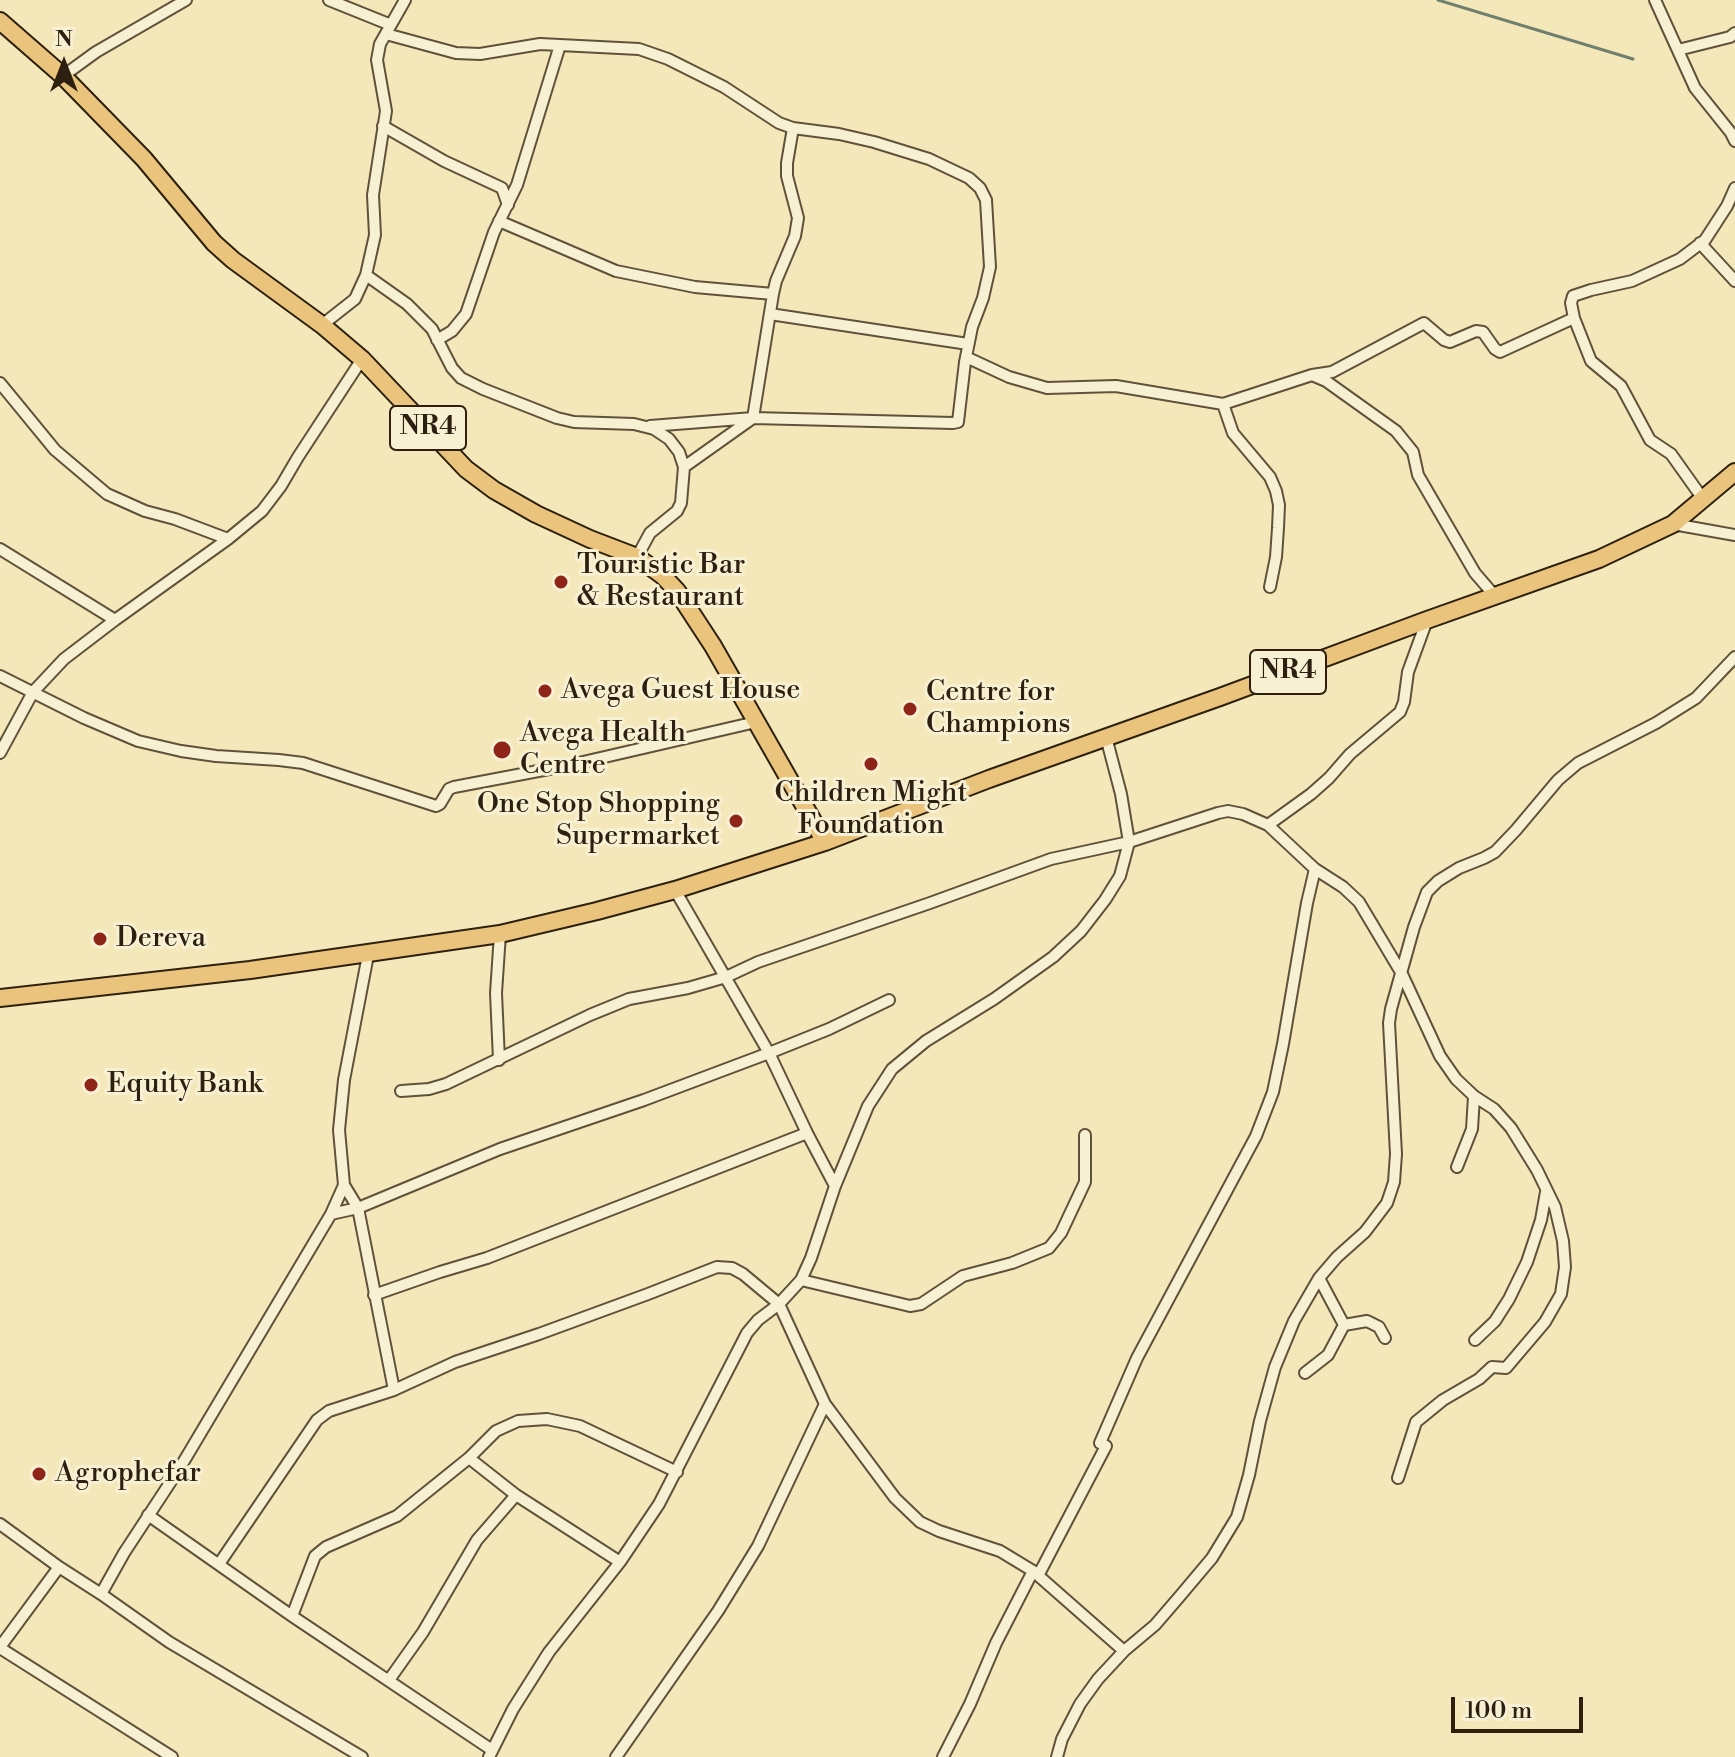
<!DOCTYPE html>
<style>
body{margin:0}
#map{position:relative;width:1735px;height:1757px;overflow:hidden;background:#f4e8ba;font-family:"Libre Bodoni",serif}
canvas{display:block}
.north{position:absolute;left:24px;top:24px;width:80px;height:80px;-webkit-text-stroke:6px #f8f0d2;paint-order:stroke;rotate:0deg;font-size:22px;font-weight:700;line-height:32px;text-align:center;color:#2e2010}
.north::after{content:'';display:block;margin:auto;width:28px;height:36px;background:#2e2010;clip-path:polygon(50% 0,100% 100%,50% 72%,0 100%)}
.scale{position:absolute;left:1451px;top:1697px;width:132px;height:36px;box-sizing:border-box;border:4px solid #2e2010;border-top:0;padding-left:10px;font-size:24px;line-height:28px;white-space:nowrap;color:#2e2010;-webkit-text-stroke:6px #f8f0d2;paint-order:stroke}
</style>
<div id="map">
<canvas width="1735" height="1757"></canvas>
<div class="north">N</div>
<div class="scale">100 m</div>
</div>
<script>
const ctx = document.querySelector('canvas').getContext('2d');
ctx.lineJoin = 'round';
function toPath(rows) {
  const path = new Path2D();
  for (const r of rows) {
    path.moveTo(r[0], r[1]);
    for (let i = 2; i < r.length; i += 2) path.lineTo(r[i], r[i + 1]);
  }
  return path;
}
function stroke(path, color, width, dash) {
  ctx.strokeStyle = color;
  ctx.lineWidth = width;
  ctx.lineCap = dash ? 'butt' : 'round';
  ctx.setLineDash(dash || []);
  ctx.stroke(path);
}
function label(font, color, halo, rows, align = 'center') {
  ctx.font = font + ' "Libre Bodoni",serif';
  ctx.lineWidth = 6;
  ctx.setLineDash([]);
  ctx.textBaseline = 'middle';
  ctx.strokeStyle = halo;
  ctx.fillStyle = color;
  for (const [text, x, y, turn = 0] of rows) {
    ctx.save();
    ctx.translate(x, y);
    ctx.rotate((+turn || 0) * Math.PI / 180);
    ctx.textAlign = isNaN(turn) ? turn : align;
    if (halo) ctx.strokeText(text, 0, 0);
    ctx.fillText(text, 0, 0);
    ctx.restore();
  }
}
stroke(toPath([
 [1438,0,1633,59]
]), '#70806e', 3);
const minor = toPath([
 [329,0,391,25],
 [1655,0,1695,88,1731,133,1735,141],
 [386,34,456,53,480,54,540,44,639,49,668,59,724,87,779,123,793,128,839,134,874,142,929,159,969,178,980,188,986,200,990,267,983,298,972,327,965,362,958,422,953,423,753,418,684,467],
 [1678,50,1730,37,1735,33],
 [63,76,96,52,186,0],
 [383,126,444,161,502,188,508,205],
 [499,221,616,271,695,287,773,294],
 [1700,243,1735,281],
 [366,275,407,304,432,329,452,368,461,378,483,389,557,418,574,422,634,424,654,429,669,439,679,452,684,467,681,503,677,511,650,533,637,557],
 [770,314,968,344],
 [322,325,355,299,366,275,375,235,373,195,386,111,377,60,380,44,405,0],
 [437,340,452,331,466,314,494,232,517,185,560,45],
 [966,357,1009,377,1047,388,1116,386,1223,404,1312,375,1332,372,1424,323,1444,340,1450,342,1476,331,1483,332,1495,349,1500,352,1574,318],
 [1314,376,1326,381,1396,431,1413,452,1418,475,1475,573,1494,595],
 [0,383,55,450,107,494,145,511,175,519,228,539],
 [1223,404,1233,433,1270,477,1276,491,1279,505,1278,528,1276,557,1270,587],
 [650,426,753,418,773,294,776,281,795,236,798,218,787,176,787,163,793,128],
 [1703,499,1671,454,1650,440,1621,386,1591,361,1574,318,1571,303,1573,296,1591,290,1632,281,1680,259,1705,240,1727,206,1735,188],
 [1673,524,1735,535],
 [0,549,115,620],
 [0,676,84,718,138,741,181,751,216,756,279,760,303,763,436,806,440,804,449,789,454,787,570,765,756,722],
 [0,753,33,692,64,659,115,620,228,539,262,511,281,486,298,457,362,359],
 [1268,825,1311,794,1329,778,1350,754,1400,712,1404,702,1408,672,1427,620],
 [675,890,769,1053,807,1133,835,1186],
 [499,1060,496,993,500,934],
 [401,1091,429,1089,446,1084,590,1015,629,999,688,988,726,977,758,962,930,903,1051,859,1129,842,1218,813,1228,811,1243,814,1268,825,1315,869,1343,887,1359,902,1402,974,1440,1056,1456,1079,1474,1096,1494,1109,1511,1128,1537,1170,1555,1207,1563,1241,1565,1267,1561,1294,1545,1322,1506,1368,1492,1367,1479,1379,1443,1400,1416,1422,1398,1478],
 [1457,1167,1472,1129,1474,1096],
 [344,1185,358,1208,394,1390],
 [331,1214,358,1208,500,1149,644,1100,769,1053,829,1029,889,1000],
 [1319,1278,1344,1325],
 [801,1280,910,1306,921,1304,963,1276,1012,1263,1049,1248,1061,1233,1085,1182,1085,1135],
 [374,1295,440,1272,487,1258,807,1133],
 [1475,1340,1495,1321,1509,1299,1527,1262,1541,1220,1546,1192],
 [1305,1373,1328,1355,1344,1325,1367,1321,1379,1327,1385,1338],
 [469,1458,516,1495,620,1562],
 [148,1515,292,1616,492,1750],
 [0,1524,59,1567,101,1594,124,1553,181,1466,331,1214,344,1185,339,1130,344,1080,368,955],
 [219,1564,317,1420,329,1411,394,1390,455,1362,539,1334,648,1294,717,1267,732,1268,743,1274,779,1304,825,1404,895,1498,920,1522,939,1531,1000,1551,1033,1571,1124,1651],
 [101,1594,169,1642,362,1757],
 [292,1616,315,1556,326,1547,397,1516,469,1458,496,1431,518,1421,547,1419,580,1426,677,1472],
 [0,1647,59,1567],
 [0,1648,172,1757],
 [389,1680,423,1632,477,1540,516,1495],
 [489,1757,513,1709,549,1652,620,1562,659,1504,747,1333,758,1320,779,1304,801,1280,811,1258,835,1186,868,1106,892,1069,926,1041,994,999,1053,957,1081,931,1105,900,1120,876,1129,842,1121,794,1106,737],
 [616,1757,718,1611,758,1546,825,1404],
 [943,1757,970,1704,996,1643,1033,1571,1039,1574,1106,1446,1100,1443,1137,1358,1256,1136,1273,1092,1283,1044,1307,903,1315,869],
 [1057,1757,1062,1739,1080,1704,1098,1679,1124,1651,1155,1625,1180,1596,1212,1558,1237,1517,1249,1475,1260,1421,1275,1367,1294,1321,1319,1278,1337,1257,1365,1232,1387,1203,1394,1182,1396,1154,1389,1023,1391,1009,1414,927,1427,892,1438,881,1459,868,1484,858,1495,852,1516,830,1558,780,1578,763,1656,723,1696,698,1735,657]
]);
const highway = toPath([
 [0,21,63,76,144,159,214,243,233,260,322,325,362,359,466,469,494,490,536,514,590,539,637,557,663,576,677,591,713,646,825,842],
 [0,998,250,970,500,934,597,911,675,890,825,842,989,779,1220,697,1427,620,1599,559,1673,524,1735,472]
]);
stroke(minor, '#60523a', 14);
stroke(highway, '#2e2010', 20);
stroke(minor, '#f8f0d2', 10);
stroke(highway, '#eac47d', 16);
for (const [x, y, r, color] of [
 [561,582,8,"#8f2418"],
 [545,691,8,"#8f2418"],
 [910,709,8,"#8f2418"],
 [502,750,10,"#8f2418"],
 [871,764,8,"#8f2418"],
 [736,821,8,"#8f2418"],
 [100,939,8,"#8f2418"],
 [91,1085,8,"#8f2418"],
 [39,1474,8,"#8f2418"]
]) {
  const dot = new Path2D();
  dot.arc(x, y, r, 0, 2 * Math.PI);
  ctx.fillStyle = color;
  ctx.fill(dot);
  stroke(dot, '#f8f0d2', 3);
}
for (const [x, y, w] of [
 [428,428,76],
 [1288,672,76]
]) {
  const box = new Path2D();
  box.roundRect(x - w / 2, y - 22, w, 44, 6);
  ctx.fillStyle = '#f8f0d2';
  ctx.fill(box);
  stroke(box, '#2e2010', 2);
}
label('bold 26px', '#2e2010', null, [
 ["NR4",428,428],
 ["NR4",1288,672]
]);
label('28px', '#2e2010', '#f8f0d2', [
 ["Touristic Bar",577,566],
 ["& Restaurant",577,598],
 ["Avega Guest House",561,691],
 ["Centre for",926,693],
 ["Champions",926,725],
 ["Avega Health",520,734],
 ["Centre",520,766],
 ["Children Might",871,794,"center"],
 ["Foundation",871,826,"center"],
 ["One Stop Shopping",720,805,"right"],
 ["Supermarket",720,837,"right"],
 ["Dereva",116,939],
 ["Equity Bank",107,1085],
 ["Agrophefar",55,1474]
], 'left');
</script>
